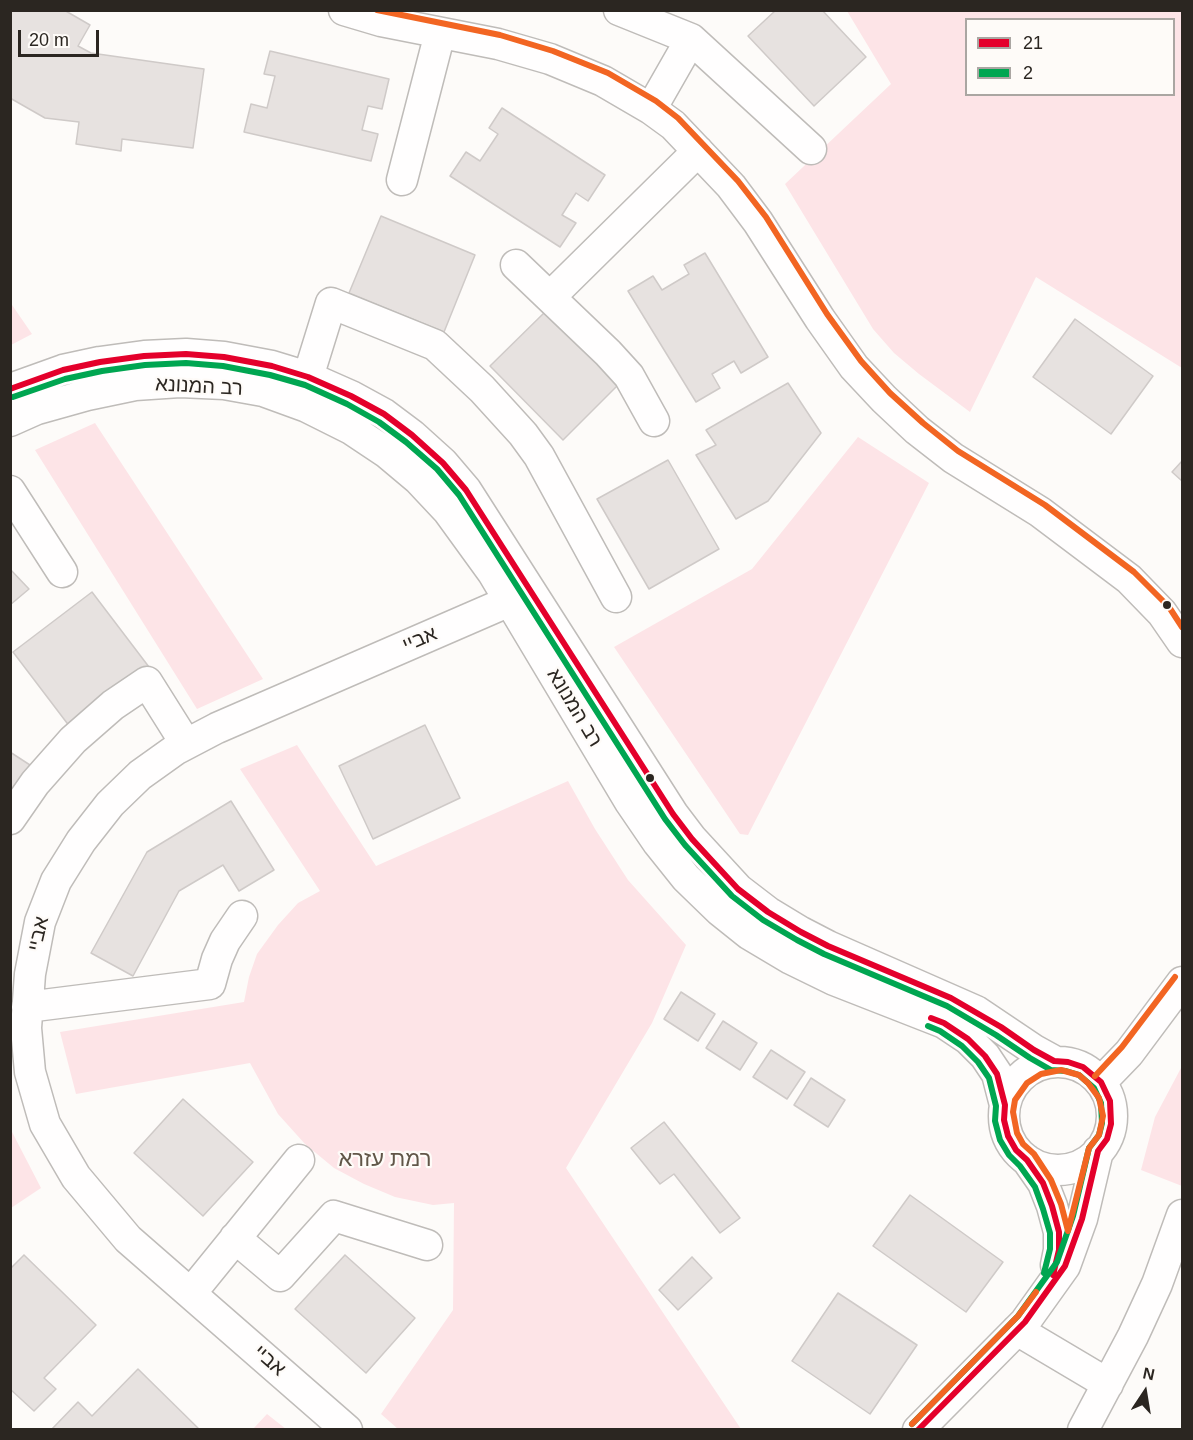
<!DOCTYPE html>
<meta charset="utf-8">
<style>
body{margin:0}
#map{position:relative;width:1193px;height:1440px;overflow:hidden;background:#fdfbf9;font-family:Helvetica,sans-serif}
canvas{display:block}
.frame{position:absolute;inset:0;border:12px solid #2b2621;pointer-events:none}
.legend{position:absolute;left:965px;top:18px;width:210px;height:78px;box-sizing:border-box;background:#fefbf8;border:2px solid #aaa6a2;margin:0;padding:8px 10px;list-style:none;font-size:18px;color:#2b2621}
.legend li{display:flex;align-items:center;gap:12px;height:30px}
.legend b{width:30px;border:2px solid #aaa6a2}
.north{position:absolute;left:1115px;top:1362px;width:60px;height:60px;-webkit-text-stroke:4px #fefbf8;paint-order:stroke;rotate:12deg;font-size:16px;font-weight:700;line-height:24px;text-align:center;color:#2b2621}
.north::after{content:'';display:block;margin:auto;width:21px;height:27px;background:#2b2621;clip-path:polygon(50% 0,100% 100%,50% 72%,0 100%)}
.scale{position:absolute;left:18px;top:30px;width:81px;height:27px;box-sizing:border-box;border:3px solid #2b2621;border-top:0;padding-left:8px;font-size:18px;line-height:21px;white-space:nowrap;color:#2b2621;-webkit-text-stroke:4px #fefbf8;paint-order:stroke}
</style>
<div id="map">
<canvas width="1193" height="1440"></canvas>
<div class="frame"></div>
<ul class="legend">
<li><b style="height:8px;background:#e4002b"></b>21</li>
<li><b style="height:8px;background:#00a651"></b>2</li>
</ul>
<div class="north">N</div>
<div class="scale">20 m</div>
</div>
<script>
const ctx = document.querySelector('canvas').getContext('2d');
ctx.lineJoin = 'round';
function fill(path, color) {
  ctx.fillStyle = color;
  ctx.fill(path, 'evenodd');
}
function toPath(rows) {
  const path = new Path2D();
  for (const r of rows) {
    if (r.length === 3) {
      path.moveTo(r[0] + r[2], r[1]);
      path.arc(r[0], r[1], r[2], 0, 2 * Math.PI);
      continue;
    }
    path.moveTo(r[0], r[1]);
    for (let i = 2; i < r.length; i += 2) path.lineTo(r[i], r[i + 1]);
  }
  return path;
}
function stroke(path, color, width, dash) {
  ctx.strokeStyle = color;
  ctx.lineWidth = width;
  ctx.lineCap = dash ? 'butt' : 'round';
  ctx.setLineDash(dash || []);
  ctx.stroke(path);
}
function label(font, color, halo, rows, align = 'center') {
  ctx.font = font + ' Helvetica,Heebo,sans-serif';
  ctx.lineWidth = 4.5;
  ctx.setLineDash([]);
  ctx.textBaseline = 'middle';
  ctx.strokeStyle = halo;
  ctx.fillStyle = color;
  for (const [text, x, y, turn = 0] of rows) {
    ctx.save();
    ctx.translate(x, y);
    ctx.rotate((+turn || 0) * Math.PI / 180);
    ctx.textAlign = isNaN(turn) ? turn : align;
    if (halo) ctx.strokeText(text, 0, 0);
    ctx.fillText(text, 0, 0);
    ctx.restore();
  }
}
fill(toPath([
 [847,11,1182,11,1182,368,1036,277,970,412,919,374,894,353,873,329,785,184,891,84],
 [966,20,1174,20,1174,94,966,94],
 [10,302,32,334,11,345,10,345],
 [95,423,263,679,197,709,35,450],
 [858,437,929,483,748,835,740,834,614,647,752,569],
 [297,745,376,866,568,781,595,829,628,880,686,945,652,1023,566,1168,741,1429,398,1429,381,1414,453,1310,454,1203,433,1205,395,1197,364,1184,334,1168,305,1144,278,1114,250,1063,76,1094,60,1032,244,1002,249,977,257,954,278,925,298,903,320,891,240,769],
 [1181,1068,1182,1068,1182,1186,1141,1170,1155,1117],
 [11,1130,41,1188,11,1208,10,1208],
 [267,1414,286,1429,253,1429]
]), '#fde4e7');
const building = toPath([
 [10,10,64,10,90,25,78,46,91,53,204,69,193,148,122,139,121,151,76,144,79,122,45,118,10,98,10,10],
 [776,10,822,10,866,57,814,106,748,36,776,10],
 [270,51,389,79,382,109,368,106,362,130,378,134,371,161,244,132,251,104,267,108,275,76,264,74,270,51],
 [502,108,605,175,588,201,576,193,562,215,576,223,560,247,450,176,466,152,480,161,498,134,489,128,502,108],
 [381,216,475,255,444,332,349,293,381,216],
 [705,253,768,357,741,373,734,361,712,374,720,388,696,402,628,291,653,276,662,290,689,274,684,265,705,253],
 [547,310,620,383,563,440,490,366,547,310],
 [1075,319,1153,376,1111,434,1033,377,1075,319],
 [788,383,821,433,768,501,736,519,696,455,716,445,706,430,788,383],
 [668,460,719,549,649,589,597,499,668,460],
 [1182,461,1182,481,1172,472,1182,461],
 [10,569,29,589,10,605,10,569],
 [92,592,149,667,70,727,13,652,92,592],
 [425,725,460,798,373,839,339,766,425,725],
 [10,752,30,765,10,795,10,752],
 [231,801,274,870,239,891,223,865,179,891,133,976,91,953,147,852,231,801],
 [681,992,715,1014,698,1041,664,1019,681,992],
 [723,1021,757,1043,740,1070,706,1048,723,1021],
 [771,1050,805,1072,787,1099,753,1077,771,1050],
 [811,1078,845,1100,828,1127,794,1105,811,1078],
 [183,1099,253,1162,203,1216,134,1153,183,1099],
 [664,1122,740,1218,720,1233,674,1174,660,1184,631,1148,664,1122],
 [910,1195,1003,1262,966,1312,873,1246,910,1195],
 [24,1255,96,1325,44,1378,56,1389,34,1411,10,1389,10,1269,24,1255],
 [345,1255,415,1318,366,1373,295,1309,345,1255],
 [692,1257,712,1278,678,1310,659,1290,692,1257],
 [838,1293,917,1345,870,1414,792,1361,838,1293],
 [138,1369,200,1430,51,1430,78,1402,92,1416,138,1369]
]);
fill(building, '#e7e2e0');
stroke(building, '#cfcac8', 1.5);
const minor = toPath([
 [344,10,381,21,498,44,550,59,603,81,651,109,673,125,731,186,758,222,820,319,854,367,884,399,917,430,953,458,1040,512,1129,579,1162,613,1182,642],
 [619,10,691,39,811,149],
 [651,109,691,39],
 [402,180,440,33],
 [516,265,608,353,629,376,654,421],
 [550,297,698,151],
 [308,377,331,303,435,345,482,389,523,434,539,456,616,597],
 [10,389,63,370,100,362,144,356,186,354,224,357,272,366,308,377,351,396,384,414,412,435,443,463,466,490,673,814,692,839,738,889,768,912,801,932,828,946,976,1011,1034,1050,1054,1061],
 [10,421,37,409,87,395,135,385,180,382,224,384,263,391,307,407,351,429,387,453,418,479,448,511,493,573,630,802,658,843,686,878,719,910,749,934,791,959,834,980,944,1023,968,1039,985,1056,997,1074,1005,1105],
 [10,491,62,572],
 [10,819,35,783,73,740,113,705,147,682,186,744],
 [27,1007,210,984,217,959,225,941,242,916],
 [1058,1116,54],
 [1101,1082,1129,1053,1182,982],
 [1027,1160,1043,1183,1052,1206,1059,1232,1059,1250,1056,1265],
 [235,1238,280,1276,334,1216,427,1245],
 [191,1293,299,1160],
 [1017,1330,1108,1384],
 [347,1430,128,1239,76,1177,45,1124,30,1072,26,1028,30,974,40,922,56,881,81,841,110,804,140,775,175,750,217,728,528,593],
 [918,1430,1025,1322,1065,1266,1082,1219,1098,1151],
 [1083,1430,1133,1336,1157,1284,1182,1215]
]);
stroke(minor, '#bfbcb9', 33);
stroke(minor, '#fffefe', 30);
stroke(toPath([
 [10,389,63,370,100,362,144,356,186,354,224,357,272,366,308,377,351,396,384,414,412,435,443,463,466,490,673,814,692,839,738,889,768,912,801,932,828,946,951,998,1001,1027,1034,1050,1054,1061,1068,1062,1083,1067,1101,1082,1110,1101,1111,1124,1107,1139,1098,1151,1082,1219,1065,1266,1025,1322,918,1430],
 [931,1018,944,1023,968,1039,985,1056,997,1074,1005,1105,1004,1120,1008,1136,1016,1150,1027,1160,1043,1183,1052,1206,1059,1232,1059,1250,1053,1275]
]), '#e4002b', 6);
stroke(toPath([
 [13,397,65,379,102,371,145,365,186,363,223,366,270,375,305,385,347,404,379,422,406,442,437,469,459,495,665,819,685,845,732,896,763,920,797,940,824,954,947,1006,996,1035,1030,1058,1051,1070,1066,1071,1079,1075,1094,1088,1101,1103,1102,1123,1099,1135,1089,1148,1073,1216,1057,1262,1018,1316,912,1424],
 [928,1026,940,1031,962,1046,978,1062,989,1078,996,1106,995,1121,1000,1140,1009,1155,1020,1166,1035,1187,1043,1209,1050,1233,1050,1249,1044,1273]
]), '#00a651', 6);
stroke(toPath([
 [377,10,500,35,553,51,608,73,656,101,678,118,738,181,766,217,827,314,861,361,890,393,923,423,958,451,1045,505,1134,572,1169,607,1182,627],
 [1061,1070,1079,1075,1088,1083,1099,1098,1103,1116,1099,1135,1089,1148,1068,1231,1061,1204,1051,1180,1034,1154,1023,1144,1017,1133,1013,1112,1015,1100,1027,1083,1041,1074,1061,1070],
 [1095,1076,1122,1047,1175,977],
 [912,1424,1018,1316,1036,1292]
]), '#f26522', 6);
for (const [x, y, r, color] of [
 [1167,605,5,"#2b2621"],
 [650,778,5,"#2b2621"]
]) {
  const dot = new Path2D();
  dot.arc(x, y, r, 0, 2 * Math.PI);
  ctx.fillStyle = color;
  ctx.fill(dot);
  stroke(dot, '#fefbf8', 2);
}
label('20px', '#2b2621', '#fefbf8', [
 ["רב המנונא",199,387,3],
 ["אביי",420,640,-23],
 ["רב המנונא",574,708,59],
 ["אביי",39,934,-77],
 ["אביי",269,1361,41]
]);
label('22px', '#615648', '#fefbf8', [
 ["רמת עזרא",385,1160]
]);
</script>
